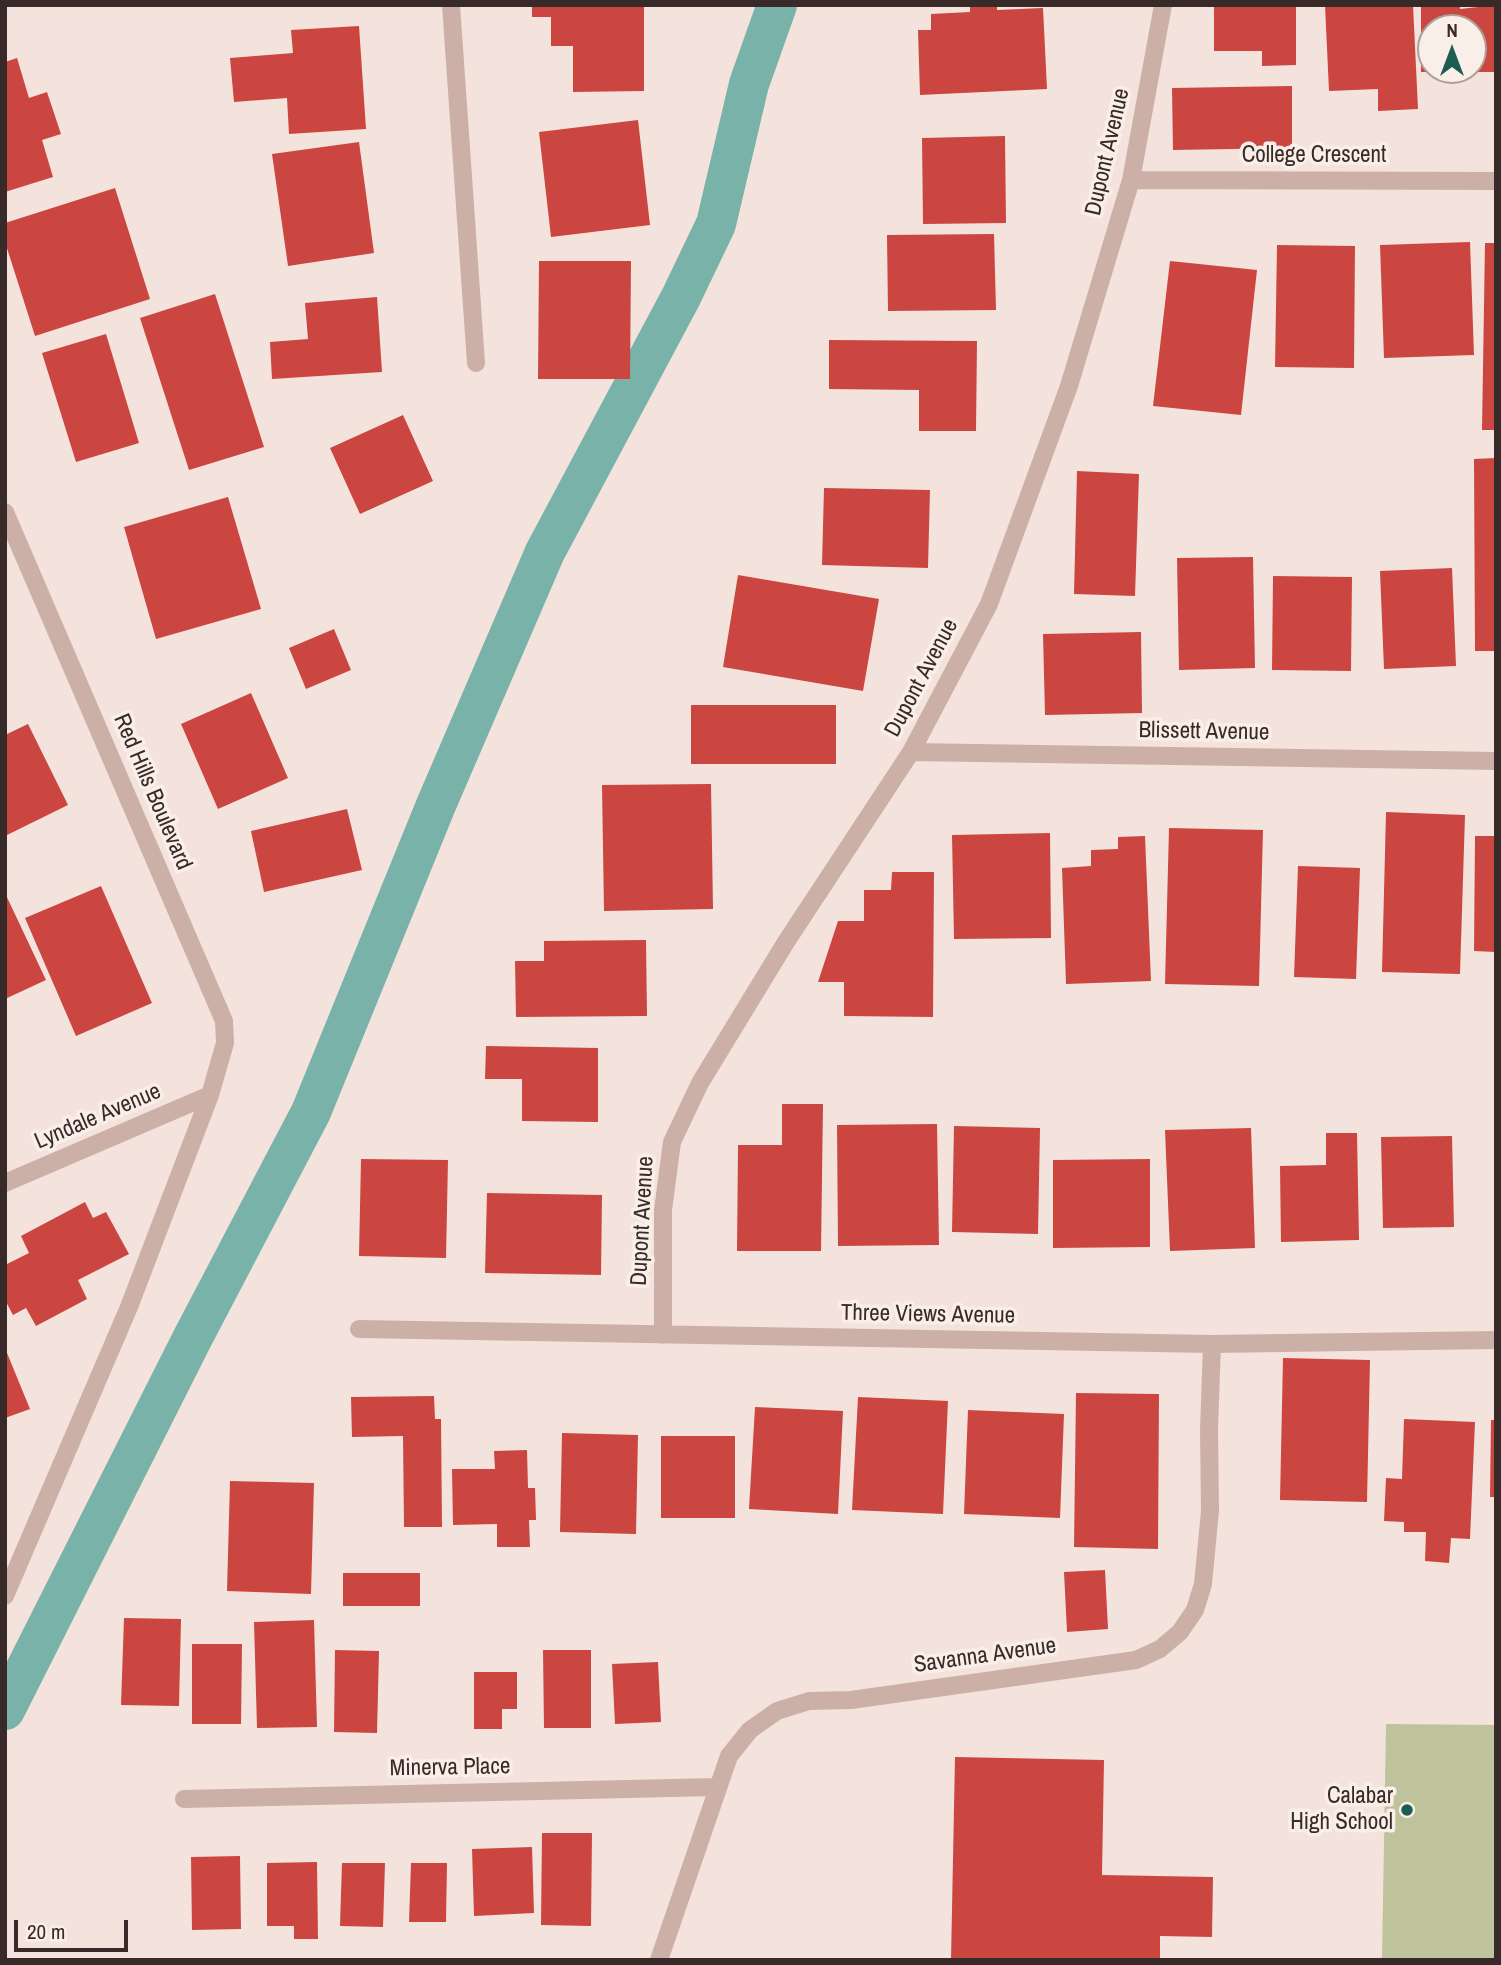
<!DOCTYPE html>
<style>
body{margin:0}
#map{position:relative;width:1501px;height:1965px;overflow:hidden;background:#f3e3dc;font-family:"Archivo Narrow",sans-serif}
canvas{display:block}
.frame{position:absolute;inset:0;border:7px solid #382a28;pointer-events:none}
.north{position:absolute;left:1417px;top:14px;width:70px;height:70px;box-sizing:border-box;background:#faeee8;border:2px solid #aca09b;border-radius:50%;rotate:0deg;font-size:19px;font-weight:700;line-height:28px;text-align:center;color:#382a28}
.north::after{content:'';display:block;margin:auto;width:24px;height:32px;background:#1b5c53;clip-path:polygon(50% 0,100% 100%,50% 72%,0 100%)}
.scale{position:absolute;left:14px;top:1920px;width:114px;height:32px;box-sizing:border-box;border:4px solid #382a28;border-top:0;padding-left:9px;font-size:21px;line-height:24px;white-space:nowrap;color:#382a28;-webkit-text-stroke:5px #faeee8;paint-order:stroke}
</style>
<div id="map">
<canvas width="1501" height="1965"></canvas>
<div class="frame"></div>
<div class="north">N</div>
<div class="scale">20 m</div>
</div>
<script>
const ctx = document.querySelector('canvas').getContext('2d');
ctx.lineJoin = 'round';
function fill(path, color) {
  ctx.fillStyle = color;
  ctx.fill(path, 'evenodd');
}
function toPath(rows) {
  const path = new Path2D();
  for (const r of rows) {
    path.moveTo(r[0], r[1]);
    for (let i = 2; i < r.length; i += 2) path.lineTo(r[i], r[i + 1]);
  }
  return path;
}
function stroke(path, color, width, dash) {
  ctx.strokeStyle = color;
  ctx.lineWidth = width;
  ctx.lineCap = dash ? 'butt' : 'round';
  ctx.setLineDash(dash || []);
  ctx.stroke(path);
}
function label(font, color, halo, rows, align = 'center') {
  ctx.font = font + ' "Archivo Narrow",sans-serif';
  ctx.lineWidth = 7;
  ctx.setLineDash([]);
  ctx.textBaseline = 'middle';
  ctx.strokeStyle = halo;
  ctx.fillStyle = color;
  for (const [text, x, y, turn = 0] of rows) {
    ctx.save();
    ctx.translate(x, y);
    ctx.rotate((+turn || 0) * Math.PI / 180);
    ctx.textAlign = isNaN(turn) ? turn : align;
    if (halo) ctx.strokeText(text, 0, 0);
    ctx.fillText(text, 0, 0);
    ctx.restore();
  }
}
fill(toPath([
 [1386,1724,1496,1725,1496,1960,1382,1960]
]), '#bec39b');
stroke(toPath([
 [5,1710,192,1339,311,1112,436,805,545,552,681,297,716,224,749,84,777,5]
]), '#79b2a8', 40);
fill(toPath([
 [532,5,644,5,644,91,573,92,573,46,551,46,551,17,532,17],
 [970,5,997,5,997,10,1043,8,1047,89,920,95,918,30,931,30,931,14,970,12],
 [1214,5,1296,5,1296,65,1262,66,1262,51,1214,51],
 [1325,5,1413,5,1418,109,1378,111,1378,89,1329,91],
 [1421,5,1460,5,1460,9,1496,5,1496,72,1473,72,1473,28,1431,28,1431,72,1421,72],
 [359,26,366,129,289,134,287,98,234,102,230,58,293,53,291,30],
 [17,58,29,98,47,92,61,134,42,140,53,177,5,192,5,62],
 [1292,86,1292,148,1173,150,1172,88],
 [638,120,650,225,551,237,539,132],
 [1005,136,1006,223,923,224,922,138],
 [359,142,374,253,288,266,272,154],
 [115,188,150,299,35,336,5,242,5,223],
 [994,234,996,310,888,311,887,235],
 [1470,242,1474,355,1384,358,1380,245],
 [1485,243,1496,243,1496,430,1482,430],
 [1277,245,1355,246,1354,368,1275,367],
 [539,261,631,261,630,379,538,379],
 [1170,261,1257,270,1241,415,1153,406],
 [215,294,264,447,189,470,140,318],
 [377,297,382,372,272,379,270,342,308,339,305,303],
 [106,334,139,443,76,462,42,353],
 [829,340,977,341,976,431,919,431,919,390,829,389],
 [403,415,433,481,360,514,330,448],
 [1496,458,1496,651,1475,651,1474,459],
 [1077,471,1139,474,1135,596,1074,594],
 [824,488,930,490,928,568,822,565],
 [228,497,261,609,156,639,124,527],
 [1253,557,1255,668,1179,670,1177,558],
 [1452,568,1456,666,1384,669,1380,571],
 [738,575,879,599,863,691,723,667],
 [1273,576,1352,577,1351,671,1272,670],
 [334,629,351,670,306,689,289,648],
 [1141,632,1142,713,1045,715,1043,634],
 [251,693,288,778,218,809,181,724],
 [691,705,836,705,836,764,691,764],
 [28,724,68,805,5,836,5,735],
 [711,784,713,909,604,911,602,785],
 [347,809,362,870,264,892,251,831],
 [1386,812,1465,815,1460,974,1382,972],
 [1169,828,1263,830,1259,986,1165,984],
 [1050,833,1051,938,954,939,952,835],
 [1145,836,1151,981,1066,984,1062,868,1091,866,1091,850,1118,849,1118,837],
 [1475,836,1496,836,1496,952,1474,951],
 [1298,866,1360,868,1356,979,1294,977],
 [892,872,934,872,933,1017,844,1016,844,982,818,982,838,921,864,921,864,890,891,890],
 [101,886,152,1003,76,1036,25,918],
 [5,893,46,980,5,999],
 [646,940,647,1016,516,1017,515,961,544,961,544,941],
 [486,1046,598,1048,598,1122,522,1121,522,1079,485,1079],
 [782,1104,823,1104,821,1251,737,1251,738,1145,782,1145],
 [937,1124,939,1245,838,1246,837,1125],
 [954,1126,1040,1128,1038,1234,952,1232],
 [1251,1128,1255,1248,1170,1251,1165,1130],
 [1326,1133,1357,1133,1359,1240,1281,1242,1280,1166,1326,1165],
 [1452,1136,1454,1227,1383,1228,1381,1137],
 [361,1159,448,1160,446,1258,359,1256],
 [1150,1159,1150,1247,1053,1248,1053,1160],
 [487,1193,602,1195,601,1275,485,1273],
 [85,1202,93,1218,106,1212,129,1254,78,1280,87,1299,36,1326,26,1308,13,1315,5,1300,5,1265,29,1253,21,1236],
 [5,1348,30,1409,5,1418],
 [1283,1358,1370,1360,1367,1502,1280,1500],
 [1076,1393,1159,1394,1158,1549,1074,1547],
 [434,1396,435,1419,441,1419,442,1527,404,1527,403,1436,352,1437,351,1397],
 [858,1397,948,1401,943,1514,852,1510],
 [755,1407,843,1411,838,1514,749,1509],
 [968,1410,1064,1414,1060,1518,964,1514],
 [1404,1419,1475,1422,1470,1539,1451,1538,1449,1563,1425,1561,1426,1532,1404,1532,1404,1522,1384,1521,1386,1478,1402,1479],
 [1491,1420,1496,1420,1496,1497,1490,1497],
 [562,1433,638,1435,636,1534,560,1532],
 [661,1436,735,1436,735,1518,661,1518],
 [527,1450,528,1488,535,1488,536,1520,529,1520,530,1547,497,1547,497,1524,453,1525,452,1469,495,1469,494,1451],
 [230,1481,314,1483,311,1594,227,1591],
 [1105,1570,1108,1629,1067,1632,1064,1572],
 [343,1573,420,1573,420,1606,343,1606],
 [124,1618,181,1619,179,1706,121,1705],
 [314,1620,317,1727,257,1728,254,1622],
 [192,1644,242,1644,241,1724,192,1724],
 [335,1650,379,1651,377,1733,334,1732],
 [543,1650,591,1650,591,1728,544,1728],
 [658,1662,661,1722,615,1724,612,1664],
 [474,1672,517,1672,517,1709,502,1709,502,1729,474,1729],
 [955,1757,1104,1760,1102,1875,1213,1877,1212,1937,1160,1936,1160,1960,951,1960],
 [542,1833,592,1833,591,1926,541,1925],
 [532,1847,534,1913,474,1916,472,1849],
 [240,1856,241,1929,192,1930,191,1857],
 [317,1862,318,1939,294,1939,294,1926,267,1926,267,1863],
 [342,1863,385,1863,383,1927,340,1926],
 [411,1863,447,1863,446,1922,409,1922]
]), '#cb4641');
stroke(toPath([
 [451,5,476,363],
 [1131,180,1496,181],
 [5,512,224,1021,225,1043,210,1095,129,1307,5,1596],
 [911,752,1496,761],
 [5,1183,210,1095],
 [359,1329,1212,1344,1496,1340],
 [663,1335,663,1210,672,1142,700,1083,786,942,911,752,989,604,1069,386,1131,180,1163,5],
 [184,1799,716,1787],
 [659,1960,729,1756,750,1730,777,1711,809,1701,851,1700,1136,1660,1160,1649,1180,1632,1195,1610,1203,1584,1210,1511,1209,1430,1212,1344]
]), '#ccb0a7', 18);
for (const [x, y, r, color] of [
 [1407,1810,7,"#1b5c53"]
]) {
  const dot = new Path2D();
  dot.arc(x, y, r, 0, 2 * Math.PI);
  ctx.fillStyle = color;
  ctx.fill(dot);
  stroke(dot, '#faeee8', 2.5);
}
label('23px', '#382a28', '#faeee8', [
 ["Dupont Avenue",1108,152,-77],
 ["College Crescent",1314,156],
 ["Dupont Avenue",922,678,-62],
 ["Blissett Avenue",1204,732,1],
 ["Red Hills Boulevard",152,792,67],
 ["Lyndale Avenue",98,1117,-23],
 ["Dupont Avenue",643,1221,-87],
 ["Three Views Avenue",928,1315,1],
 ["Savanna Avenue",985,1656,-8],
 ["Minerva Place",450,1768,-1]
]);
label('23px', '#382a28', '#faeee8', [
 ["Calabar",1393,1797],
 ["High School",1393,1823]
], 'right');
</script>
